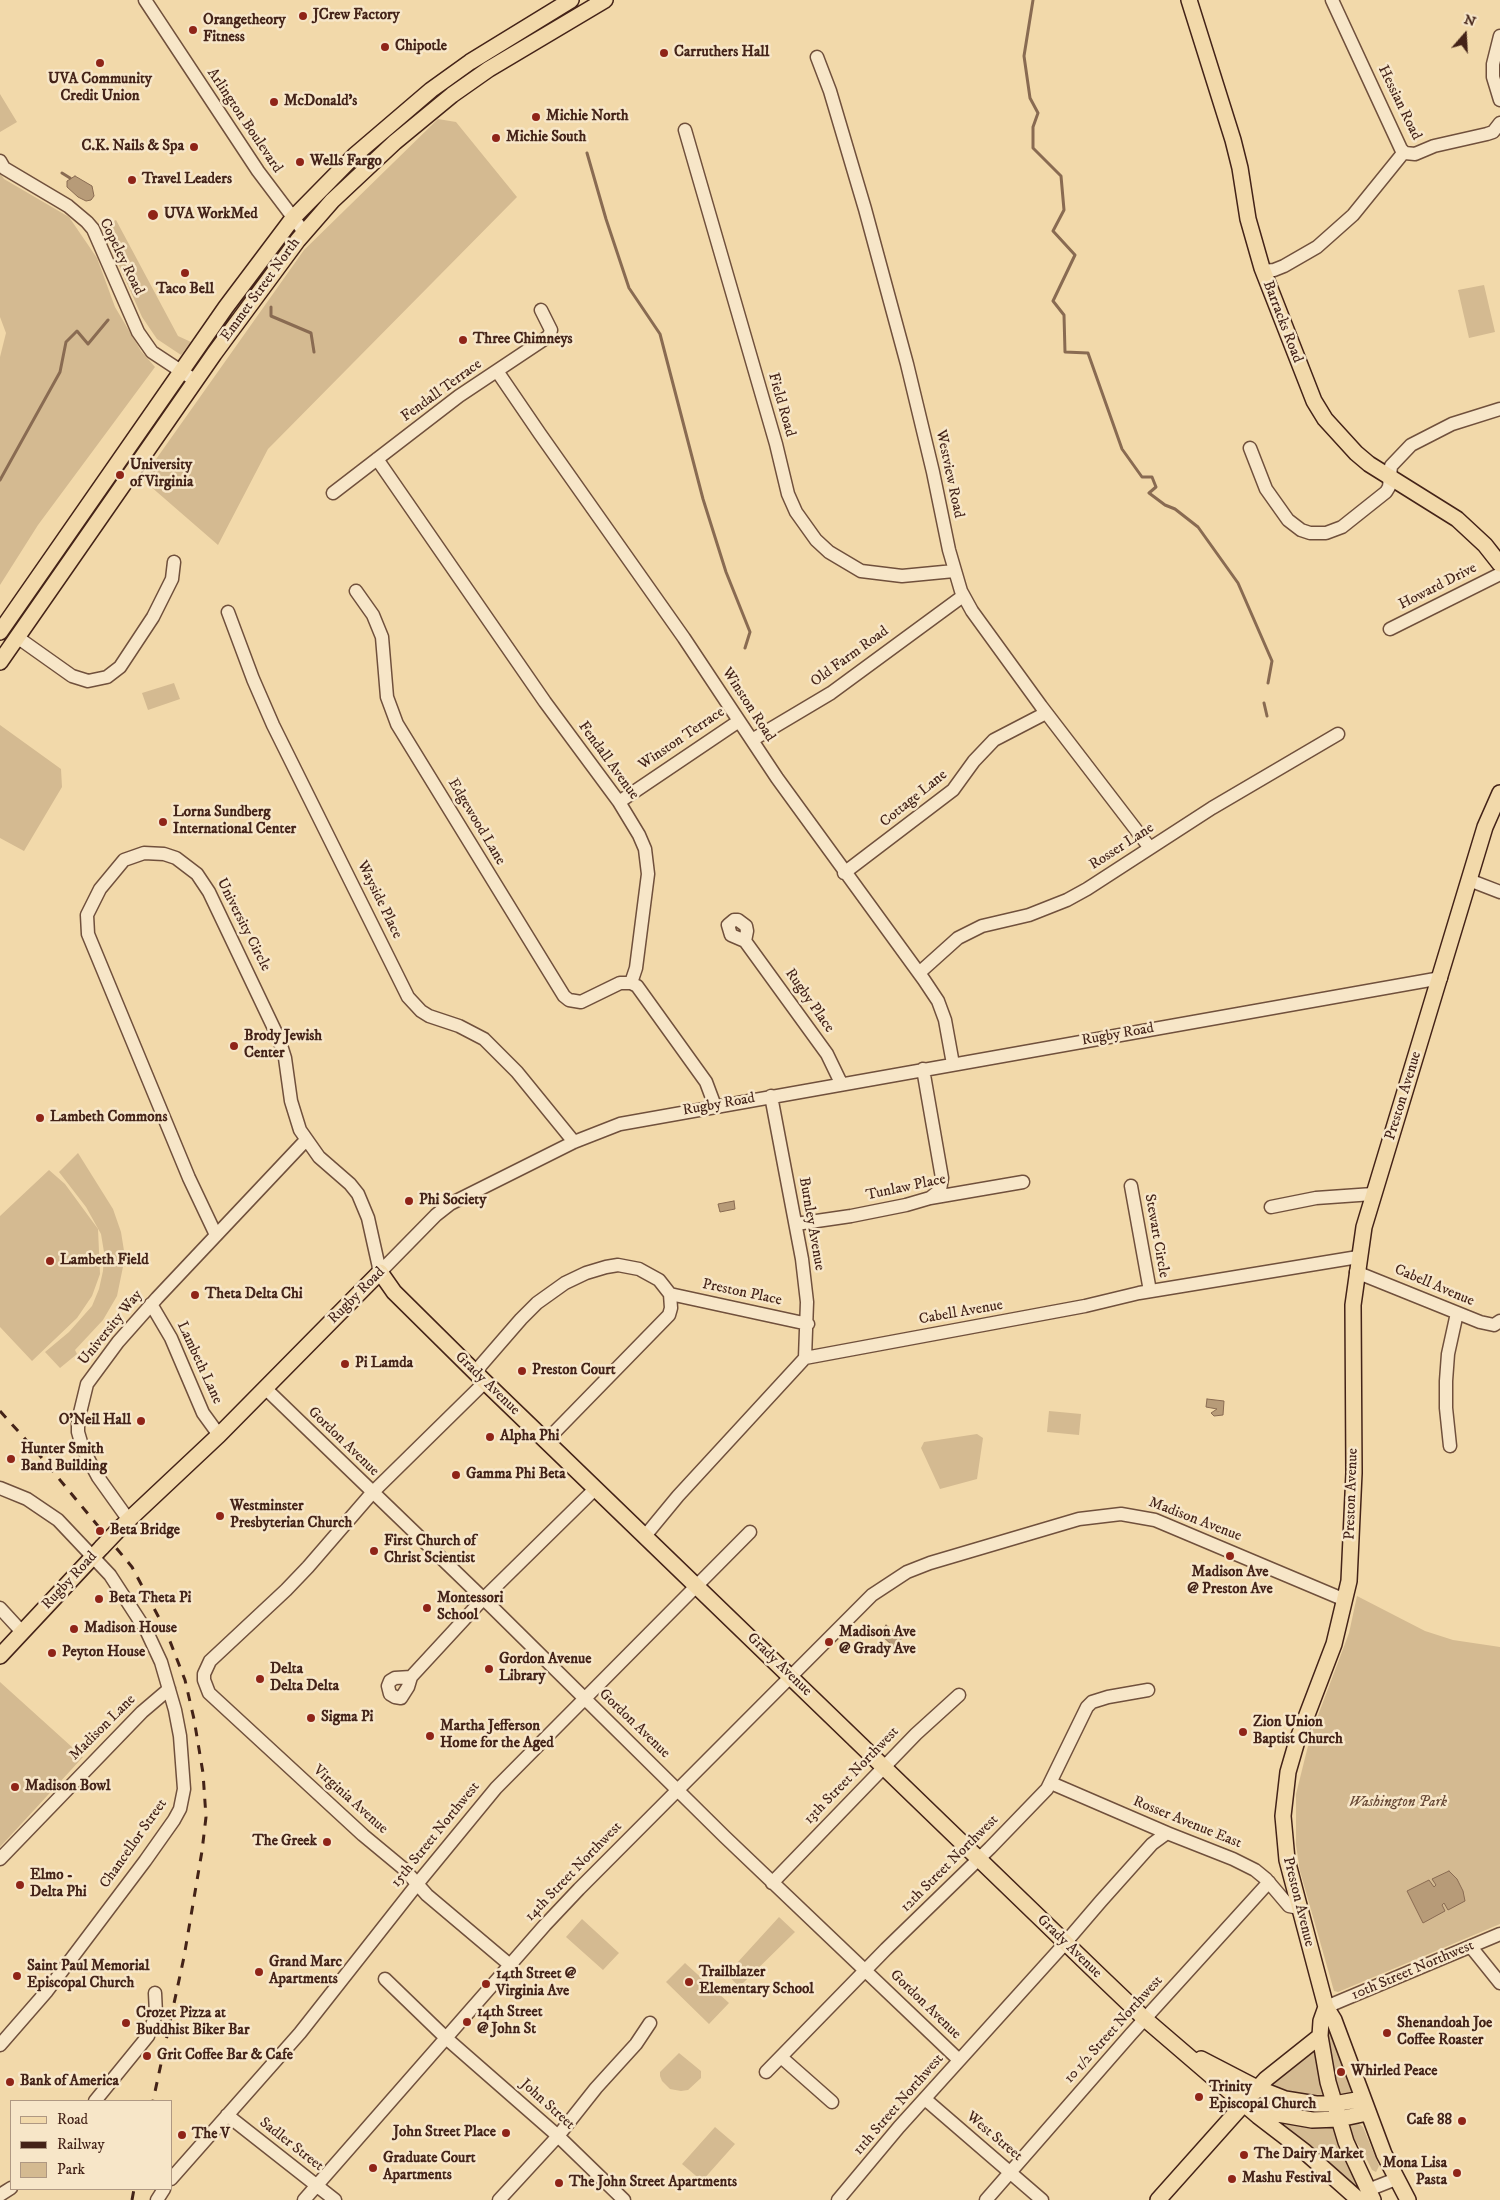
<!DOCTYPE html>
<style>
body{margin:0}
#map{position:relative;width:1500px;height:2200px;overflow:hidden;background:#f2d9aa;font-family:"IM FELL DW Pica",serif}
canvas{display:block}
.legend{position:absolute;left:10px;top:2100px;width:162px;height:90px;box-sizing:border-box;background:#f7e6c8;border:1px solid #af9882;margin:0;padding:6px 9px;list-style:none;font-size:15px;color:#442318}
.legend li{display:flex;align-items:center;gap:10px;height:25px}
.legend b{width:25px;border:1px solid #af9882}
.north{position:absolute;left:1440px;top:10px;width:50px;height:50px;-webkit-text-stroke:4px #f7e6c8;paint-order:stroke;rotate:19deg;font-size:14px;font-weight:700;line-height:20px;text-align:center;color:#442318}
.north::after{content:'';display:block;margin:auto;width:18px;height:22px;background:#442318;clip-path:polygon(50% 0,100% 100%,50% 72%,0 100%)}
</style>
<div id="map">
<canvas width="1500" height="2200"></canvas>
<ul class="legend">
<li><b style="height:6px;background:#f2d9aa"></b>Road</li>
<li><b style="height:6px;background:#442318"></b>Railway</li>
<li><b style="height:14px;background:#d4ba91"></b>Park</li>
</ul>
<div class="north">N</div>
</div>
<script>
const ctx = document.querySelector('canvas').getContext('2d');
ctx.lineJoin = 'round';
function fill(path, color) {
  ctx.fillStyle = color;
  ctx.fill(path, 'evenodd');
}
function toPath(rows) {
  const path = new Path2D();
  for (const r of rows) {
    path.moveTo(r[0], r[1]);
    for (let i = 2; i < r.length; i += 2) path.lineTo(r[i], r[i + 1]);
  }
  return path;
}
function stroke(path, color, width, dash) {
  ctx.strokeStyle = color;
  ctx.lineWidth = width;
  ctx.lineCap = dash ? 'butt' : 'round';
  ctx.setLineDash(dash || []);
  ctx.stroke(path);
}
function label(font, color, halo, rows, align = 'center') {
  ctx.font = font + ' "IM FELL DW Pica",serif';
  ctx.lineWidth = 5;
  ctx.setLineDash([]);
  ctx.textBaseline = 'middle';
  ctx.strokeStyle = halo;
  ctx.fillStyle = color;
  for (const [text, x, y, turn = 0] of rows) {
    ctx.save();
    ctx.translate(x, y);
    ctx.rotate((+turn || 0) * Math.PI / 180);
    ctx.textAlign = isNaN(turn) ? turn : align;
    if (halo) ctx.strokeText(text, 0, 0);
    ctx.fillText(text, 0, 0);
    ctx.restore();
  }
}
fill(toPath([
 [0,94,17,122,0,132],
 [438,119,456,122,517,197,268,449,218,545,142,479,304,250],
 [0,173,4,179,69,217,97,258,115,307,141,351,155,367,38,525,0,585,0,357,6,333,0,317],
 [116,220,178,336,191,342,181,355,157,339,142,317,102,227],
 [1484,285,1495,332,1469,338,1458,290],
 [174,683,180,699,148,710,142,693],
 [0,725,61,769,62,787,24,851,0,838],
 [78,1153,113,1209,121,1232,125,1257,117,1296,103,1320,75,1350,77,1354,60,1368,45,1352,69,1332,92,1306,99,1289,103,1271,104,1252,101,1234,86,1207,59,1172],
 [49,1170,65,1184,98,1229,100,1274,92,1296,77,1318,32,1361,0,1327,0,1216],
 [1049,1411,1081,1414,1079,1435,1047,1432],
 [977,1434,983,1438,977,1479,940,1489,921,1448,924,1442],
 [1357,1596,1425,1631,1453,1640,1500,1647,1500,1924,1338,1992,1334,1991,1300,1871,1296,1845,1296,1794,1311,1734,1349,1633],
 [0,1682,83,1757,0,1847],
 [779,1917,795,1932,739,1987,727,1974],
 [582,1919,619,1953,603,1970,566,1937],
 [685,1963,729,2003,709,2024,666,1982],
 [1328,2023,1354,2090,1352,2093,1338,2094,1327,2040],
 [1316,2049,1324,2095,1303,2094,1269,2086],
 [679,2053,701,2071,701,2078,688,2090,681,2091,670,2089,662,2081,660,2076,660,2072],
 [1271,2119,1334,2126,1369,2200],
 [1357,2122,1363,2127,1379,2166,1376,2172,1372,2170,1362,2150,1350,2134,1348,2124],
 [715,2127,735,2144,702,2181,682,2164]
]), '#d4ba91');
const water = toPath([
 [75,176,92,186,94,196,91,200,86,201,78,197,67,187,67,181,75,176],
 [734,1201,735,1209,720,1212,718,1204,734,1201],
 [1207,1399,1224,1401,1223,1415,1214,1416,1211,1413,1217,1409,1206,1407,1207,1399],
 [886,1625,902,1638,894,1647,879,1633,886,1625],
 [1449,1871,1457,1879,1463,1891,1465,1901,1448,1910,1444,1903,1442,1905,1445,1911,1423,1923,1407,1891,1429,1880,1434,1887,1436,1885,1432,1879,1449,1871]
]);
fill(water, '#b79b78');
stroke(water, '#896b52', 1);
stroke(toPath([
 [1033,0,1024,56,1030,98,1038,113,1033,127,1033,148,1061,176,1064,210,1053,231,1075,255,1053,301,1064,315,1065,352,1088,353,1122,449,1142,477,1152,477,1156,487,1149,493,1165,505,1175,509,1198,527,1238,583,1272,661,1268,683],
 [587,153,606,219,629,288,660,334,703,499,726,572,750,632,745,648],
 [62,173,70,178],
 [271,307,271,316,311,333,314,352],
 [0,480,60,372,66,342,77,331,88,344,108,320],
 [1264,703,1267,716]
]), '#896b52', 3);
const minor = toPath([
 [145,0,258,171,304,232],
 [1332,0,1401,149,1405,153,1415,154,1434,146,1487,134,1493,132,1500,123],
 [1500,36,1493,64,1493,77,1500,100],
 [817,57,830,91,865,209,907,364,933,472,949,550,961,591,972,611,1041,706,1150,848],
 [685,130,776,444,788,494,796,512,816,540,829,552,861,571,902,576,954,571],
 [0,161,4,168,68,206,87,222,93,229,138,332,152,352,196,381],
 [1263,271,1274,270,1284,266,1317,247,1353,215,1404,152],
 [497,371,540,434,684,638,777,778,924,980,938,1001,945,1020,953,1064],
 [1250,448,1266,489,1288,520,1301,530,1310,533,1326,533,1342,527,1386,492,1389,487,1391,466,1411,445,1452,424,1500,409],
 [377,459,545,702,619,802,639,835,645,849,648,874,636,968,631,983],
 [333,493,459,396,549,336,551,330,541,310],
 [356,591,373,615,382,637,387,697,397,724,564,996,569,1000,581,1002,620,983,631,983,637,986,706,1082,715,1106],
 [228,612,253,679,273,725,408,997,421,1011,429,1016,459,1026,484,1039,517,1072,574,1142],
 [1390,629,1500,574],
 [17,637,72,676,88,681,107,677,120,667,153,617,172,579,174,562],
 [752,740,831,693,963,596],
 [619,802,739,721],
 [844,873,953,790,974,761,994,740,1046,713],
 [1469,880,1500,892],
 [734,920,738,920,746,926,747,931,745,941,731,935,728,925,734,920],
 [745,941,827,1054,841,1083],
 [919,973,958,938,982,926,1029,915,1067,900,1087,889,1212,808,1338,734],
 [923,1069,942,1178,940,1190,930,1198],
 [771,1096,802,1259,807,1302,805,1358],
 [1131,1186,1150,1291],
 [1271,1207,1316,1198,1373,1194],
 [796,1224,851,1216,906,1205,930,1198,1023,1182],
 [216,1235,189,1178,88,934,87,915,100,889,124,860,144,853,164,854,176,858,197,874,209,892,279,1039,285,1058,291,1101,300,1130,319,1157,350,1184,358,1194,368,1218,380,1272,436,1215,450,1204,574,1142,620,1124,1441,978],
 [1356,1272,1480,1322,1494,1325,1500,1321],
 [670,1294,808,1324],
 [151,1304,171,1338,203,1413,219,1435],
 [475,1372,521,1319,537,1303,565,1283,586,1273,606,1267,618,1265,639,1269,659,1280,670,1294,671,1308,669,1315,546,1441],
 [485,1382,372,1493,308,1567,286,1590,210,1661,204,1674,204,1680,209,1693,363,1835,404,1869,427,1895,510,1965],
 [265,1388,492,1607,725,1837,959,2060],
 [1450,1446,1446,1408,1446,1381,1448,1354,1457,1313],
 [0,1488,27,1499,58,1520,110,1575,147,1632,161,1662,175,1710,180,1736,184,1789,180,1809,174,1820,145,1861,47,1991,0,2045],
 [128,1519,98,1477,83,1449,78,1432,78,1421,87,1384,118,1342,157,1298,306,1140],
 [645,1536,678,1496,805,1358,1085,1306,1139,1293,1358,1257],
 [0,1608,22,1632],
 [411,1677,408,1687,401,1698,395,1697,390,1694,388,1686,390,1681,395,1678,411,1677,483,1599,595,1489],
 [1051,1783,1167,1833,1233,1859,1255,1870,1266,1879,1289,1906,1299,1908],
 [0,1859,142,1712,169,1689],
 [772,1883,916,1734,959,1695],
 [1471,1947,1500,1983],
 [385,1979,446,2038,558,2136,624,2200],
 [1326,2007,1500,1934],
 [781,2057,832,2102],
 [766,2072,886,1949,990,1848,1047,1789,1087,1707,1092,1702,1108,1697,1148,1690],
 [925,2099,1042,2200],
 [95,2101,148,2036,156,2014,155,1993],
 [227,2115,335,2200],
 [171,2179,300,2033,422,1878,496,1788,750,1532],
 [1368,2190,1396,2179],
 [0,2195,11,2188],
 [157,2200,164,2189],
 [304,2200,545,1925,579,1889,872,1595,907,1572,930,1563,1079,1519,1121,1514,1155,1520,1345,1600],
 [499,2200,558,2136,596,2088,636,2044,650,2023],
 [838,2200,899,2127,1059,1950,1101,1901,1152,1844,1167,1833],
 [986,2200,1131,2034,1269,1882]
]);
const major = toPath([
 [1189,0,1233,140,1240,168,1248,219,1262,268,1314,401,1325,419,1356,453,1369,464,1457,519,1485,545,1500,564],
 [0,632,226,307,293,218,355,155,431,90,470,62,571,0],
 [0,662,214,354,298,240,332,201,395,142,452,95,489,69,605,0],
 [120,1528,219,1435,380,1272,394,1292,485,1382,1100,1976,1145,2019,1258,2116,1305,2152,1359,2200],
 [0,1656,102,1547],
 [1326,2007,1321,2021,1320,2036,1328,2082,1346,2142,1373,2200],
 [1201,2059,1257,2088,1285,2099,1316,2104,1334,2104,1362,2099],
 [1252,2106,1272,2113,1312,2120,1339,2119,1367,2113],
 [1158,2200,1266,2079,1320,2036],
 [1408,2200,1384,2154,1334,2020,1326,2007,1287,1860,1283,1816,1288,1772,1297,1741,1334,1644,1349,1581,1354,1473,1353,1305,1364,1227,1485,827,1500,793]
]);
stroke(minor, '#70503c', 15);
stroke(major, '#442318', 18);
stroke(minor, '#f7e6c8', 12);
stroke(major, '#f2d9aa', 15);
stroke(toPath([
 [0,1411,36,1451,132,1567,166,1631,185,1680,194,1719,203,1773,206,1817,202,1851,184,1957,153,2101],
 [132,2200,134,2189]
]), '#442318', 3, [9, 9]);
const majorBridge = toPath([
 [102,1547,120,1528]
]);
stroke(majorBridge, '#442318', 18, []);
stroke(majorBridge, '#f2d9aa', 15);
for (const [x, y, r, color] of [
 [303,16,5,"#8f2418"],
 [193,30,5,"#8f2418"],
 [385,47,5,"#8f2418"],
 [664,53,5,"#8f2418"],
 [100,63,5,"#8f2418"],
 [274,102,5,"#8f2418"],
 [536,117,5,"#8f2418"],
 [496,138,5,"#8f2418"],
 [194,147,5,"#8f2418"],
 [300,162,5,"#8f2418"],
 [132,180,5,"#8f2418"],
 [153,215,6,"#8f2418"],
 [185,273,5,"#8f2418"],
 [463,340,5,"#8f2418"],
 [120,475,5,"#8f2418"],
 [163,822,5,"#8f2418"],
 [234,1046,5,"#8f2418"],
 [40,1118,5,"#8f2418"],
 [409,1201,5,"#8f2418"],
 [50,1261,5,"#8f2418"],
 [195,1295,5,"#8f2418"],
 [345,1364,5,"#8f2418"],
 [522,1371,5,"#8f2418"],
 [141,1421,5,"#8f2418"],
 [490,1437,5,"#8f2418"],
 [11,1459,5,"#8f2418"],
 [456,1475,5,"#8f2418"],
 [220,1516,5,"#8f2418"],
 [100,1531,5,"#8f2418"],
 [374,1551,5,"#8f2418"],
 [1230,1556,5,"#8f2418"],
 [99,1599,5,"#8f2418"],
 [427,1608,5,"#8f2418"],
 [74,1629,5,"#8f2418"],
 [829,1642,5,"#8f2418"],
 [52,1653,5,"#8f2418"],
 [489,1669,5,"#8f2418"],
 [260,1679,5,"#8f2418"],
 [311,1718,5,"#8f2418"],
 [1243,1732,5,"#8f2418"],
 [430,1736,5,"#8f2418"],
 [15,1787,5,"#8f2418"],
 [327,1842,5,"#8f2418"],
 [20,1885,5,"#8f2418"],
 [259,1972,5,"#8f2418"],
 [17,1976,5,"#8f2418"],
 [689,1982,5,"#8f2418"],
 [486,1984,5,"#8f2418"],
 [467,2022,5,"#8f2418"],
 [126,2023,5,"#8f2418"],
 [1387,2033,5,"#8f2418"],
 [147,2056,5,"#8f2418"],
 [1341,2072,5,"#8f2418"],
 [10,2082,5,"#8f2418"],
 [1199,2097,5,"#8f2418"],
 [1462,2121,5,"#8f2418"],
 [506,2133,5,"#8f2418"],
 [182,2135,5,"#8f2418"],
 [1244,2155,5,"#8f2418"],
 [373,2168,5,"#8f2418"],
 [1457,2173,5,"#8f2418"],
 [1232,2179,5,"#8f2418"],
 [559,2183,5,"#8f2418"]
]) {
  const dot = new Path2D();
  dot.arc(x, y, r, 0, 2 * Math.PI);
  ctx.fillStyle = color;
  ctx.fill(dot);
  stroke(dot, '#f7e6c8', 2);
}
label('bold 15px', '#442318', '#f7e6c8', [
 ["JCrew Factory",313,16],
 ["Orangetheory",203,21],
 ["Fitness",203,38],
 ["Chipotle",395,47],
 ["Carruthers Hall",674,53],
 ["UVA Community",100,80,"center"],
 ["Credit Union",100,97,"center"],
 ["McDonald's",284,102],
 ["Michie North",546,117],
 ["Michie South",506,138],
 ["C.K. Nails & Spa",184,147,"right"],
 ["Wells Fargo",310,162],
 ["Travel Leaders",142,180],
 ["UVA WorkMed",164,215],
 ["Taco Bell",185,290,"center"],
 ["Three Chimneys",473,340],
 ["University",130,466],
 ["of Virginia",130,483],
 ["Lorna Sundberg",173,813],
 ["International Center",173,830],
 ["Brody Jewish",244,1037],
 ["Center",244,1054],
 ["Lambeth Commons",50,1118],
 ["Phi Society",419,1201],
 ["Lambeth Field",60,1261],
 ["Theta Delta Chi",205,1295],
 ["Pi Lamda",355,1364],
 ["Preston Court",532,1371],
 ["O'Neil Hall",131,1421,"right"],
 ["Alpha Phi",500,1437],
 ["Hunter Smith",21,1450],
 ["Band Building",21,1467],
 ["Gamma Phi Beta",466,1475],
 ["Westminster",230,1507],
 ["Presbyterian Church",230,1524],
 ["Beta Bridge",110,1531],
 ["First Church of",384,1542],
 ["Christ Scientist",384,1559],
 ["Madison Ave",1230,1573,"center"],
 ["@ Preston Ave",1230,1590,"center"],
 ["Beta Theta Pi",109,1599],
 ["Montessori",437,1599],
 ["School",437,1616],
 ["Madison House",84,1629],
 ["Madison Ave",839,1633],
 ["@ Grady Ave",839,1650],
 ["Peyton House",62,1653],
 ["Gordon Avenue",499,1660],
 ["Library",499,1677],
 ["Delta",270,1670],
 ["Delta Delta",270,1687],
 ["Sigma Pi",321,1718],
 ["Zion Union",1253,1723],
 ["Baptist Church",1253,1740],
 ["Martha Jefferson",440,1727],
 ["Home for the Aged",440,1744],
 ["Madison Bowl",25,1787],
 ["The Greek",317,1842,"right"],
 ["Elmo -",30,1876],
 ["Delta Phi",30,1893],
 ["Grand Marc",269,1963],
 ["Apartments",269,1980],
 ["Saint Paul Memorial",27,1967],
 ["Episcopal Church",27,1984],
 ["Trailblazer",699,1973],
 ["Elementary School",699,1990],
 ["14th Street @",496,1975],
 ["Virginia Ave",496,1992],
 ["14th Street",477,2013],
 ["@ John St",477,2030],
 ["Crozet Pizza at",136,2014],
 ["Buddhist Biker Bar",136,2031],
 ["Shenandoah Joe",1397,2024],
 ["Coffee Roaster",1397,2041],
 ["Grit Coffee Bar & Cafe",157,2056],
 ["Whirled Peace",1351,2072],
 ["Bank of America",20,2082],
 ["Trinity",1209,2088],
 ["Episcopal Church",1209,2105],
 ["Cafe 88",1452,2121,"right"],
 ["John Street Place",496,2133,"right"],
 ["The V",192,2135],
 ["The Dairy Market",1254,2155],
 ["Graduate Court",383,2159],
 ["Apartments",383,2176],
 ["Mona Lisa",1447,2164,"right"],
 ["Pasta",1447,2181,"right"],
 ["Mashu Festival",1242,2179],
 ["The John Street Apartments",569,2183]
], 'left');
label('15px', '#442318', '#f7e6c8', [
 ["Hessian Road",1399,103,64],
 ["Arlington Boulevard",244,121,56],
 ["Copeley Road",121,257,64],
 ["Emmet Street North",261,290,-54],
 ["Barracks Road",1282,322,69],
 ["Fendall Terrace",442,391,-36],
 ["Field Road",781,405,74],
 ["Westview Road",949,474,78],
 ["Howard Drive",1438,587,-27],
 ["Old Farm Road",850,657,-36],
 ["Winston Road",748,705,57],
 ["Winston Terrace",682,739,-34],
 ["Fendall Avenue",608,761,54],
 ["Cottage Lane",914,799,-39],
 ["Edgewood Lane",476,822,59],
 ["Rosser Lane",1122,847,-33],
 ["Wayside Place",379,900,64],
 ["University Circle",243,925,63],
 ["Rugby Place",809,1001,55],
 ["Rugby Road",1118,1035,-10],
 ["Preston Avenue",1404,1096,-73],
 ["Rugby Road",719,1105,-10],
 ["Tunlaw Place",906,1188,-12],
 ["Burnley Avenue",811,1224,80],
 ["Stewart Circle",1156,1236,80],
 ["Cabell Avenue",1434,1286,23],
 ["Preston Place",742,1293,12],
 ["Rugby Road",357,1296,-45],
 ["Cabell Avenue",961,1313,-10],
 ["University Way",111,1328,-51],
 ["Lambeth Lane",199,1363,65],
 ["Grady Avenue",487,1384,44],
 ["Gordon Avenue",343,1442,44],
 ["Preston Avenue",1352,1494,-88],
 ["Madison Avenue",1195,1520,21],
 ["Rugby Road",70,1581,-47],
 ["Grady Avenue",779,1665,44],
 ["Gordon Avenue",634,1724,44],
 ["Madison Lane",103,1728,-45],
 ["13th Street Northwest",852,1776,-46],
 ["Virginia Avenue",350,1800,42],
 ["Rosser Avenue East",1187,1823,22],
 ["15th Street Northwest",436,1835,-51],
 ["Chancellor Street",134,1844,-55],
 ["12th Street Northwest",950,1864,-45],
 ["14th Street Northwest",574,1872,-46],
 ["Preston Avenue",1298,1902,76],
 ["Grady Avenue",1069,1947,44],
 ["10th Street Northwest",1413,1971,-23],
 ["Gordon Avenue",925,2005,44],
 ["10 1/2 Street Northwest",1114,2030,-48],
 ["John Street",547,2105,42],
 ["11th Street Northwest",899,2105,-49],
 ["West Street",994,2137,40],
 ["Sadler Street",291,2145,38]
]);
label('italic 15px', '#684936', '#f7e6c8', [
 ["Washington Park",1398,1803]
]);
</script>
